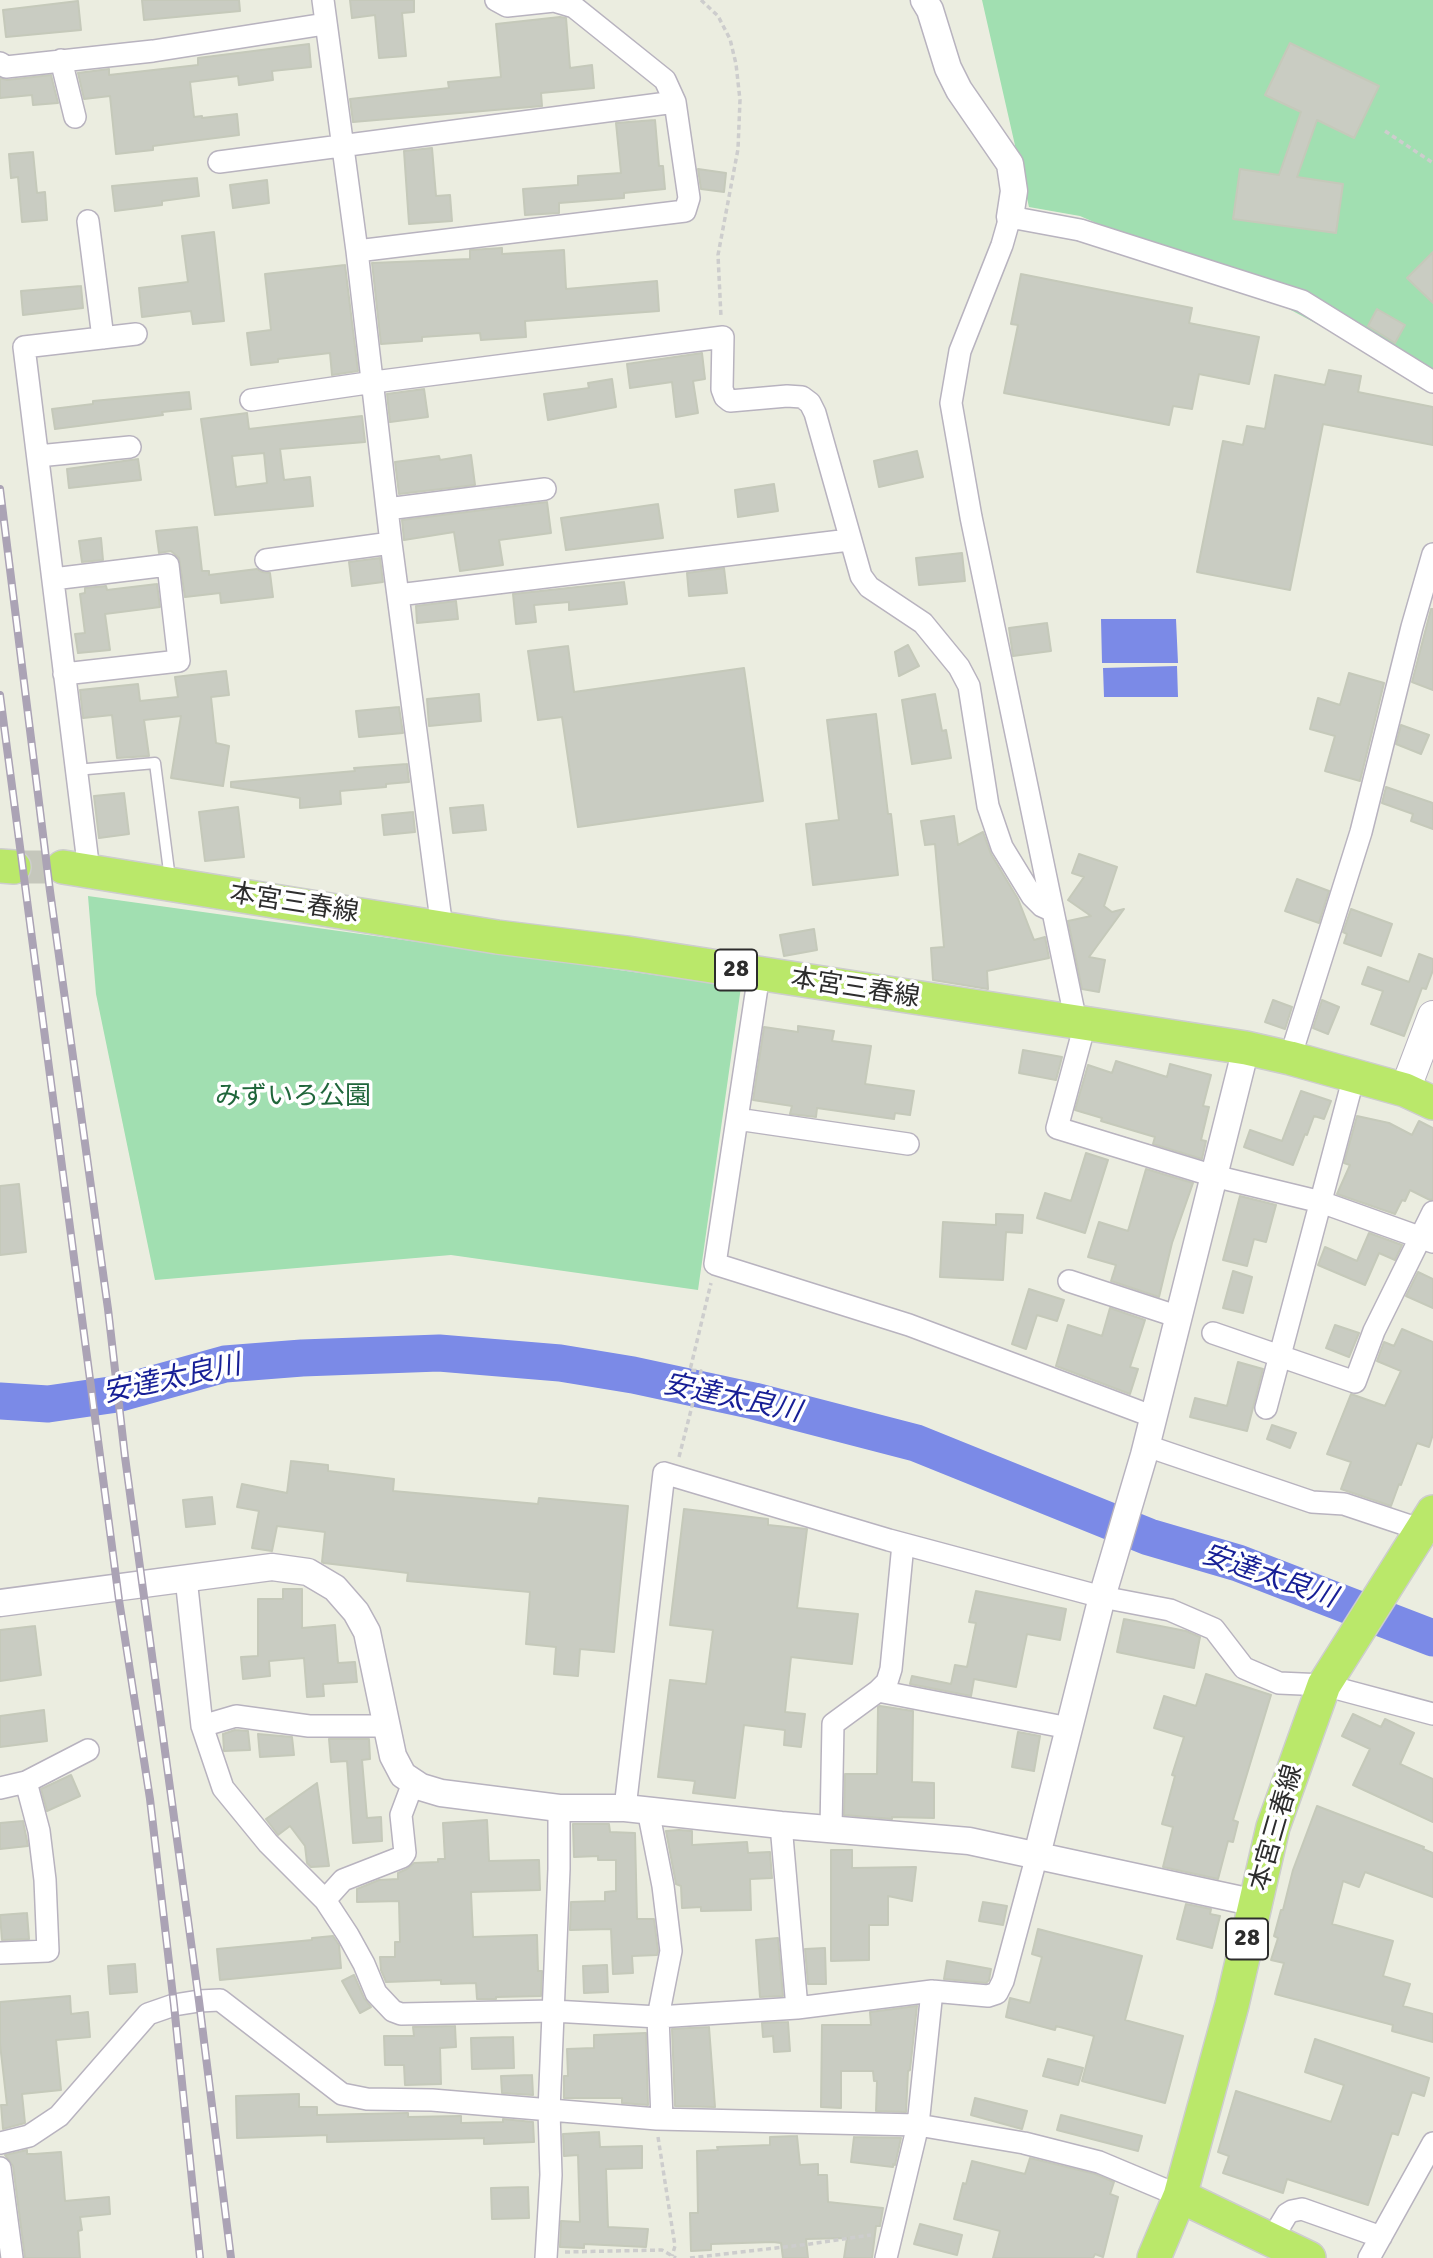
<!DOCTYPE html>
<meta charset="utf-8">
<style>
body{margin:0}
canvas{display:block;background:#ebede0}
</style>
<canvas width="1433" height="2258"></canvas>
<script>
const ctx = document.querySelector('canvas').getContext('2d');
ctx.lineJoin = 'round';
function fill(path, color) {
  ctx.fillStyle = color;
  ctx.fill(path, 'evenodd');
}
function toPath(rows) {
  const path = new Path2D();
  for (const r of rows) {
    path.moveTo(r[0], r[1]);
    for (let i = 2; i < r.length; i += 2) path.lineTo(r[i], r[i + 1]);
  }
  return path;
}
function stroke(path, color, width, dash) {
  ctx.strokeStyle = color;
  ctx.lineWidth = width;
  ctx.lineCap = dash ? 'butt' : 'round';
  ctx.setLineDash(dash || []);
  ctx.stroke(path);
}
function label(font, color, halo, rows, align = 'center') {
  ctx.font = font + ' Signika,"Noto Sans JP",sans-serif';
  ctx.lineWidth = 7;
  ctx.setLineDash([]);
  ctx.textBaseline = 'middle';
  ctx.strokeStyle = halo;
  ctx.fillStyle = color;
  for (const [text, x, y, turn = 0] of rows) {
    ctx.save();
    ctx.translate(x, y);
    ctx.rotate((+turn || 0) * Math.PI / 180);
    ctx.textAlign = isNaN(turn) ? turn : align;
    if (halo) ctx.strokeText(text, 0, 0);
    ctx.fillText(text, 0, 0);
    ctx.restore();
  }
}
fill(toPath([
 [982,0,1433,0,1433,369,1425,369,1345,339,1261,294,1080,216,1029,207],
 [88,896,741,987,698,1290,451,1255,155,1280,96,994]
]), '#a1dfb1');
fill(toPath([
 [1101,619,1176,619,1178,663,1102,663],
 [1177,666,1178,697,1104,697,1103,668]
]), '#7b8ae7');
stroke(toPath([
 [0,1401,48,1404,117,1394,225,1364,302,1358,439,1353,560,1363,633,1375,754,1401,916,1443,1149,1537,1238,1563,1433,1638]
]), '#7b8ae7', 37);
const building = toPath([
 [142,0,239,0,240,11,144,20,142,0],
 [350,0,414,0,414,12,402,13,406,56,379,58,375,15,352,18,350,0],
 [78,1,81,30,6,37,3,10,78,1],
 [560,17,566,18,570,68,592,65,594,88,541,93,542,106,353,122,350,99,449,88,448,82,501,77,496,24,560,17],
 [1290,43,1379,86,1354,138,1317,120,1297,177,1343,184,1336,233,1233,219,1240,169,1279,175,1301,112,1265,95,1290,43],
 [309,44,311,67,272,71,273,80,239,85,238,76,190,82,194,117,202,116,202,118,237,114,239,135,153,146,153,150,116,154,110,96,84,99,78,73,109,69,109,75,198,65,198,58,309,44],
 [51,75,58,103,33,105,32,95,0,98,0,78,7,80,51,75],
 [655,120,659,166,663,166,665,189,624,193,624,198,559,203,559,213,525,215,523,189,578,185,578,176,621,173,616,123,655,120],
 [432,148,436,196,450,195,452,221,409,224,404,151,432,148],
 [33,152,37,193,45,192,47,220,22,222,18,177,11,178,9,154,33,152],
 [698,169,726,173,724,192,701,189,698,169],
 [197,178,199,196,162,201,162,205,115,211,112,186,197,178],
 [267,180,269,203,233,208,230,185,267,180],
 [214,232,224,321,193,324,191,311,142,317,139,288,188,282,182,236,214,232],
 [502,248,502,254,564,250,566,289,657,281,659,311,525,321,526,337,481,340,480,333,422,337,422,341,381,344,372,263,470,259,470,250,502,248],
 [1433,252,1433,303,1407,278,1433,252],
 [345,265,358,371,332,375,330,353,278,359,278,362,251,365,247,333,271,330,265,274,345,265],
 [1021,274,1192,308,1189,323,1259,337,1249,384,1199,374,1192,409,1173,406,1169,425,1004,393,1018,325,1011,324,1021,274],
 [81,286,83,308,23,315,21,291,81,286],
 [1377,309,1405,325,1395,343,1368,326,1377,309],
 [702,353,705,379,693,381,698,413,676,417,672,382,630,388,627,364,702,353],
 [1329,370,1361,376,1358,392,1433,407,1433,445,1323,424,1290,590,1197,572,1223,441,1243,445,1247,426,1265,429,1275,375,1325,385,1329,370],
 [612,379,616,407,548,420,544,394,589,388,588,383,612,379],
 [424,389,428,417,390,422,387,394,424,389],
 [189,392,191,409,162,412,163,415,55,429,52,409,93,404,93,401,189,392],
 [247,413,249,429,362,416,365,442,280,449,284,480,310,477,313,506,215,515,201,419,247,413],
 [264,453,267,483,236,487,232,456,264,453],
 [917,451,923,477,879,487,874,461,917,451],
 [471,455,475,485,399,494,395,462,439,456,440,460,471,455],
 [138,459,141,480,69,488,67,469,138,459],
 [774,484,778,511,738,517,735,490,774,484],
 [547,502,551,533,499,540,503,565,460,571,454,532,404,540,402,520,547,502],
 [658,504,663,538,566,550,561,518,658,504],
 [197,527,202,571,209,571,209,575,257,569,262,572,270,573,273,597,221,603,220,593,185,597,179,558,171,551,159,553,156,531,197,527],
 [101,538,103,560,82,562,79,541,101,538],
 [962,553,965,581,919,585,916,558,962,553],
 [380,558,383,582,352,586,349,562,380,558],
 [724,568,727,593,689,596,687,573,724,568],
 [624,582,627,604,569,610,569,602,534,605,536,622,516,624,513,594,624,582],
 [157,584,160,607,105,614,110,650,78,653,75,634,85,633,80,594,85,593,85,588,106,586,107,590,157,584],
 [456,601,458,619,417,623,416,606,456,601],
 [1431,609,1433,609,1433,690,1412,682,1431,609],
 [1047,623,1051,651,1013,656,1009,628,1047,623],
 [908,645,919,666,899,676,895,652,908,645],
 [568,646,574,692,744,668,763,801,578,827,562,717,538,720,528,651,568,646],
 [226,671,229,695,211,697,216,743,229,746,223,786,171,778,181,716,144,720,149,756,117,758,112,715,83,718,80,690,138,684,140,701,178,697,175,677,226,671],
 [1349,673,1384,683,1360,781,1325,771,1335,736,1310,729,1318,698,1340,705,1349,673],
 [479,694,481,721,429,726,427,699,479,694],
 [935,694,942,731,946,730,951,758,912,764,902,700,935,694],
 [399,707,403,733,359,737,356,711,399,707],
 [876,714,888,814,891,814,898,875,813,885,806,824,839,820,827,720,876,714],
 [1401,725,1429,735,1421,754,1396,744,1401,725],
 [407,764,409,782,386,784,386,787,340,791,341,804,300,808,300,798,231,787,231,782,355,771,354,768,407,764],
 [1386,787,1433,803,1433,829,1411,821,1413,814,1382,803,1386,787],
 [124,793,129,834,99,838,94,796,124,793],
 [483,805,486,830,453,833,450,808,483,805],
 [238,807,244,857,205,861,199,812,238,807],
 [413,812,415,832,384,835,382,815,413,812],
 [954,816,958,845,983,832,991,854,1018,899,1034,940,1045,937,1049,958,987,971,988,989,933,980,931,948,944,947,935,844,925,845,921,821,954,816],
 [1079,854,1117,867,1104,906,1112,912,1124,909,1089,957,1105,960,1099,992,1082,989,1068,921,1091,916,1068,900,1084,877,1072,873,1079,854],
 [1297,879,1329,891,1319,923,1285,911,1297,879],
 [1351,909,1392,924,1381,956,1344,943,1347,934,1343,932,1351,909],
 [814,929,817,950,784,956,780,935,814,929],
 [1419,954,1433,959,1433,970,1426,989,1422,988,1404,1036,1371,1024,1383,991,1362,984,1368,967,1409,982,1419,954],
 [1273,1000,1292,1007,1285,1029,1265,1022,1273,1000],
 [1322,1000,1339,1007,1328,1034,1313,1028,1322,1000],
 [798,1026,834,1031,832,1041,871,1046,865,1084,914,1091,910,1115,895,1113,894,1119,817,1108,816,1117,790,1114,792,1106,753,1100,764,1027,798,1032,798,1026],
 [1023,1050,1062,1057,1056,1080,1019,1073,1023,1050],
 [1116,1061,1167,1077,1170,1064,1211,1075,1203,1106,1209,1107,1201,1140,1206,1141,1202,1159,1153,1144,1155,1137,1101,1121,1102,1118,1075,1110,1088,1065,1112,1073,1116,1061],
 [1301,1091,1331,1101,1324,1119,1314,1116,1307,1135,1305,1134,1293,1165,1244,1147,1250,1130,1282,1141,1301,1091],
 [1357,1116,1389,1123,1412,1135,1419,1121,1433,1128,1433,1199,1430,1200,1410,1190,1405,1201,1402,1200,1395,1214,1337,1194,1350,1165,1344,1163,1357,1116],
 [1086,1153,1108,1160,1085,1233,1037,1218,1045,1193,1071,1201,1086,1153],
 [1146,1169,1193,1183,1172,1243,1159,1297,1111,1281,1116,1265,1088,1257,1099,1222,1128,1231,1146,1169],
 [19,1184,26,1252,0,1255,0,1186,19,1184],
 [1240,1196,1276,1205,1266,1242,1254,1239,1247,1266,1223,1260,1240,1196],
 [996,1214,1023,1215,1022,1233,1006,1232,1003,1280,940,1277,943,1222,996,1225,996,1214],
 [1369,1233,1402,1245,1395,1260,1379,1253,1365,1285,1318,1265,1325,1247,1357,1261,1369,1233],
 [1233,1271,1252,1277,1243,1313,1223,1308,1233,1271],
 [1418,1272,1433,1279,1433,1308,1406,1296,1418,1272],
 [1029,1289,1064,1300,1057,1321,1037,1315,1026,1349,1012,1344,1029,1289],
 [1110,1308,1145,1320,1130,1367,1138,1369,1130,1394,1056,1366,1068,1325,1102,1336,1110,1308],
 [1335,1325,1359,1333,1349,1357,1326,1348,1335,1325],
 [1402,1329,1433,1342,1433,1434,1429,1447,1417,1443,1401,1485,1399,1484,1391,1506,1341,1489,1351,1462,1327,1454,1351,1394,1385,1406,1401,1371,1377,1361,1384,1342,1394,1346,1402,1329],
 [1238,1362,1263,1369,1247,1431,1190,1417,1195,1398,1227,1406,1238,1362],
 [1272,1425,1296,1433,1290,1448,1267,1439,1272,1425],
 [291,1461,328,1465,328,1471,394,1479,393,1491,538,1504,539,1498,628,1506,614,1652,580,1649,578,1676,554,1674,556,1647,526,1644,530,1592,407,1581,408,1573,324,1563,322,1562,325,1532,277,1526,272,1551,252,1548,259,1511,237,1507,242,1484,287,1493,291,1461],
 [212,1497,215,1524,186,1527,183,1500,212,1497],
 [684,1509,768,1519,768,1525,807,1529,797,1608,858,1614,852,1664,791,1657,785,1712,805,1714,801,1747,784,1745,785,1730,744,1725,735,1798,693,1793,695,1781,658,1777,670,1680,706,1684,713,1630,670,1625,684,1509],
 [283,1589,302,1589,302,1628,335,1625,338,1663,355,1662,357,1682,323,1684,324,1696,307,1697,304,1658,269,1661,270,1676,243,1679,241,1657,258,1656,258,1599,283,1599,283,1589],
 [976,1591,1066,1609,1060,1640,1027,1634,1016,1687,974,1679,971,1696,910,1684,912,1676,951,1684,955,1665,967,1667,976,1623,969,1622,976,1591],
 [1124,1619,1186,1631,1200,1637,1194,1668,1117,1652,1124,1619],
 [35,1626,41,1675,0,1681,0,1630,35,1626],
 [1206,1674,1271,1695,1233,1820,1238,1822,1233,1842,1228,1841,1218,1879,1163,1867,1173,1827,1162,1824,1175,1776,1172,1775,1184,1737,1154,1728,1164,1696,1196,1706,1206,1674],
 [880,1706,913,1711,912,1782,934,1783,934,1818,892,1817,892,1819,844,1815,845,1774,877,1774,878,1707,880,1706],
 [44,1710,47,1741,0,1747,0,1716,44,1710],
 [1353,1714,1381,1727,1385,1719,1414,1733,1400,1764,1433,1779,1433,1822,1353,1785,1370,1749,1342,1736,1353,1714],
 [235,1730,248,1731,250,1750,224,1751,223,1734,235,1730],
 [1018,1732,1040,1736,1034,1771,1012,1767,1018,1732],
 [258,1734,292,1737,294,1755,260,1757,258,1734],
 [329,1739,369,1739,370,1759,362,1760,367,1818,381,1817,382,1841,353,1843,347,1761,331,1762,329,1739],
 [71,1775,80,1796,47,1811,41,1789,71,1775],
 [317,1783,329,1866,311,1867,307,1863,305,1846,290,1826,278,1835,266,1819,317,1783],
 [1317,1806,1424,1847,1423,1849,1433,1853,1433,1897,1365,1872,1359,1887,1343,1881,1332,1924,1393,1941,1383,1976,1410,1984,1403,2006,1433,2014,1433,2042,1392,2031,1393,2025,1275,1994,1284,1963,1271,1960,1278,1938,1274,1936,1281,1910,1283,1910,1293,1870,1317,1806],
 [487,1820,489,1861,539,1860,540,1890,471,1892,473,1937,537,1935,538,1971,542,1971,541,1996,496,1997,496,1999,477,1999,476,1983,441,1984,441,1980,386,1982,381,1970,380,1957,395,1957,395,1942,400,1942,399,1901,357,1902,357,1889,379,1880,398,1879,398,1873,407,1869,414,1863,438,1862,438,1859,445,1859,443,1823,487,1820],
 [23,1821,28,1846,0,1849,0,1823,23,1821],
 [573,1824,609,1824,610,1832,635,1833,637,1919,654,1919,658,1951,657,1955,632,1956,633,1973,613,1974,611,1929,570,1930,571,1902,605,1901,605,1892,616,1891,616,1860,598,1860,598,1856,574,1857,573,1824],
 [679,1830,692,1831,692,1845,747,1842,748,1853,770,1852,772,1878,750,1879,751,1910,701,1911,701,1907,682,1908,681,1886,676,1884,666,1831,679,1830],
 [831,1850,852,1850,852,1868,916,1867,912,1901,888,1896,888,1925,869,1925,869,1960,831,1961,831,1850],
 [983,1902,1007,1906,1003,1925,979,1921,983,1902],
 [1186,1904,1211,1909,1210,1914,1220,1916,1212,1948,1177,1939,1186,1904],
 [27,1913,29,1939,2,1940,0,1915,27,1913],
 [1038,1929,1142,1956,1125,2020,1183,2036,1165,2103,1082,2081,1094,2036,1056,2026,1055,2030,1006,2017,1010,1998,1030,2003,1042,1957,1032,1954,1038,1929],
 [333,1936,339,1945,341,1968,220,1980,217,1949,312,1940,312,1938,333,1936],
 [778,1938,783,1996,760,1997,756,1940,778,1938],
 [825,1948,826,1984,808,1984,805,1949,825,1948],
 [947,1961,991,1969,989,1980,986,1983,944,1979,947,1961],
 [135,1964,137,1992,110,1994,108,1966,135,1964],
 [607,1965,608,1992,584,1993,583,1966,607,1965],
 [354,1975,364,1998,371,2007,360,2013,342,1981,354,1975],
 [70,1996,71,2014,88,2012,90,2037,56,2040,61,2090,22,2094,25,2123,3,2129,1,2105,7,2105,0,2044,0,2002,70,1996],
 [917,2006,910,2070,908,2071,906,2112,876,2111,877,2081,874,2081,873,2071,841,2071,841,2108,821,2107,822,2025,871,2025,870,2012,917,2006],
 [788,2022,790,2051,774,2052,773,2036,763,2037,762,2023,788,2022],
 [455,2026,456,2047,440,2048,441,2084,405,2085,404,2065,385,2065,384,2036,414,2036,413,2027,455,2026],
 [709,2027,715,2107,675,2106,672,2029,709,2027],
 [646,2033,648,2105,622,2103,622,2098,564,2098,564,2076,568,2076,567,2049,594,2048,594,2035,646,2033],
 [513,2037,514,2068,472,2069,471,2038,513,2037],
 [1315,2039,1429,2078,1424,2096,1412,2092,1398,2135,1392,2133,1368,2205,1287,2179,1283,2193,1223,2173,1229,2156,1218,2152,1236,2091,1331,2122,1344,2085,1305,2072,1315,2039],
 [1048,2059,1083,2068,1078,2085,1043,2076,1048,2059],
 [532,2075,533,2095,502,2093,501,2076,532,2075],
 [299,2094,299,2107,317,2107,317,2115,408,2113,408,2117,461,2116,461,2123,503,2122,503,2119,533,2122,534,2142,484,2144,484,2138,327,2142,327,2135,237,2138,236,2096,299,2094],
 [975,2098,1027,2111,1022,2129,971,2115,975,2098],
 [1061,2115,1142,2136,1138,2151,1057,2130,1061,2115],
 [599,2132,600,2147,642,2146,642,2168,606,2169,608,2227,648,2229,646,2247,584,2244,584,2248,560,2247,561,2221,580,2222,578,2155,564,2156,563,2134,599,2132],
 [797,2136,800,2165,818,2164,818,2175,827,2175,828,2202,883,2208,880,2226,876,2226,872,2258,844,2258,847,2238,806,2239,808,2258,783,2258,781,2243,773,2242,711,2244,711,2250,691,2251,690,2213,698,2213,697,2151,718,2150,717,2147,770,2145,770,2137,797,2136],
 [854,2137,901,2138,895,2165,893,2164,893,2167,851,2162,854,2137],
 [27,2150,27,2154,34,2154,61,2152,65,2201,109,2197,110,2214,80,2217,82,2230,78,2231,80,2258,25,2258,13,2166,5,2155,27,2150],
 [1030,2158,1095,2174,1114,2182,1110,2194,1118,2197,1103,2257,1095,2254,1093,2258,993,2258,1000,2231,954,2219,963,2183,966,2184,972,2161,1025,2174,1030,2158],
 [528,2187,529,2218,492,2219,491,2188,528,2187],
 [920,2224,962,2235,957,2255,914,2244,920,2224]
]);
fill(building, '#c9ccc2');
stroke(building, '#c5c9ba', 2);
stroke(toPath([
 [14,867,63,867]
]), '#c5c7bc', 33, [33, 17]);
const service = toPath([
 [76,770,155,763,170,879]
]);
const minor = toPath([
 [323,0,357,251,391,543,442,928],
 [496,0,507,6,554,1,574,7,665,80,675,102],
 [61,60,75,117],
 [0,63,6,67,153,51,325,24],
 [219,162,675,102,689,198,685,211,357,251],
 [88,221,103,338],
 [251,400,374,382,723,337,722,389,725,397,730,401,787,396,802,397,810,403,815,413,861,576,869,587,923,623,959,667,969,686,988,806,1002,847,1032,896,1042,906,1053,911],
 [38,456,130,447],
 [387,509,545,489],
 [266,560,391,543],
 [53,579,168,565,179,661,64,674],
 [398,595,849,540],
 [89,871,24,347,136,334],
 [759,974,715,1264,909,1325,1154,1417],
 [1076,1022,971,517,951,403,960,351,1002,245,1010,217,1080,230,1302,301,1433,382],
 [1085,1024,1057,1128,1214,1176,1321,1202,1433,1242],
 [1290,1058,1361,832,1412,627,1433,554],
 [737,1119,908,1144],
 [1069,1281,1179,1317],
 [1213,1333,1355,1382,1374,1331,1433,1212],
 [1266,1408,1354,1076],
 [1147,1446,1312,1502,1344,1504,1431,1533],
 [186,1578,202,1726,223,1788,268,1843,325,1900,343,1880,402,1857,405,1853,401,1815,413,1783],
 [878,1691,1069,1728],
 [202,1726,236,1716,309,1726,386,1726],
 [0,1788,26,1782,88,1750],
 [625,1808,664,1473,889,1540,1102,1597,1170,1610,1214,1629,1244,1668,1279,1683,1324,1685,1433,1714],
 [648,1810,663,1886,671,1951,658,2017,662,2119],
 [781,1825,797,2008,932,1991,988,1996,997,1993,1003,1981,1037,1855],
 [831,1828,833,1724,878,1691,887,1682,891,1669,903,1544],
 [325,1900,348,1935,364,1964,376,1993,393,2011,401,2014,553,2011,658,2017,797,2008],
 [0,1953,48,1951,45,1880,39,1831,26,1782],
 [0,2143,29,2136,59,2116,148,2014,174,2005,199,2001,220,2000,342,2094,367,2099,432,2100,657,2119,918,2125,1024,2143,1099,2162,1180,2196],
 [0,2168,12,2258],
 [1272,2239,1287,2214,1292,2211,1302,2209,1381,2237],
 [546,2258,551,2175,549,2111,559,1869,559,1808],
 [886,2258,918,2125,932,1991],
 [1369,2258,1433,2143]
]);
const tertiary = toPath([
 [924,0,930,10,948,68,959,90,1010,164,1014,191,1010,217],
 [0,1603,272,1567,308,1572,335,1588,356,1612,367,1632,393,1756,403,1775,421,1787,441,1793,559,1808,625,1808,781,1825,969,1841,1256,1903],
 [1037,1855,1102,1597,1144,1455,1246,1048]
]);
const secondary = toPath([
 [1405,1090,1433,1016]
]);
const primary = toPath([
 [0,866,14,867],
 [63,867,497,937,627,953,1246,1048,1290,1058,1405,1090,1433,1103],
 [1180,2196,1309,2258],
 [1154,2258,1180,2196,1232,2005,1273,1827,1324,1685,1433,1512]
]);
stroke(service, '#b8b3bf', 13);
stroke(minor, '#b8b3bf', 24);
stroke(tertiary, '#b8b3bf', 29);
stroke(secondary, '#b8b3bf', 32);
stroke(primary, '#cdcdcd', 36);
stroke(toPath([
 [701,0,718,16,730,39,736,64,740,100,738,149,718,255,721,317],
 [1385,131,1433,163],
 [679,1457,701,1371,690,1370,711,1283],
 [658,2137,675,2246,672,2256],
 [565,2252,662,2250,676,2258],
 [690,2258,810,2244,871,2235]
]), '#cdcdcd', 3.5, [5, 3.5]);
stroke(service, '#fff', 10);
stroke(minor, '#fff', 21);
stroke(tertiary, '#fff', 26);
stroke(secondary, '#fff', 30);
stroke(primary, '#bae86a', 33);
const rail = toPath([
 [0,489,50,891,108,1309,125,1457,199,2001,231,2258],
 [0,695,119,1600,150,1799,174,2005,200,2258]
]);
stroke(rail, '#aba3b5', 8);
stroke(rail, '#fff', 5, [16]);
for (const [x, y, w] of [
 [736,970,42],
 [1247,1939,42]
]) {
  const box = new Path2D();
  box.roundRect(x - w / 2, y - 20.5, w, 41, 5);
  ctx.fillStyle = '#fff';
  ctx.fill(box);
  stroke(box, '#2d2d2d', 2);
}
label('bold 24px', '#2d2d2d', null, [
 ["28",736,970],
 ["28",1247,1939]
]);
label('26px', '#2d2d2d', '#fff', [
 ["本宮三春線",294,904,9],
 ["本宮三春線",855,989,9],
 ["本宮三春線",1277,1828,-74]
]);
label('26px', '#20663b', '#fff', [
 ["みずいろ公園",293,1097]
]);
label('italic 28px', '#171f96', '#fff', [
 ["安達太良川",172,1380,-12],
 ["安達太良川",732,1399,12],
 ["安達太良川",1269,1577,19]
]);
</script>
